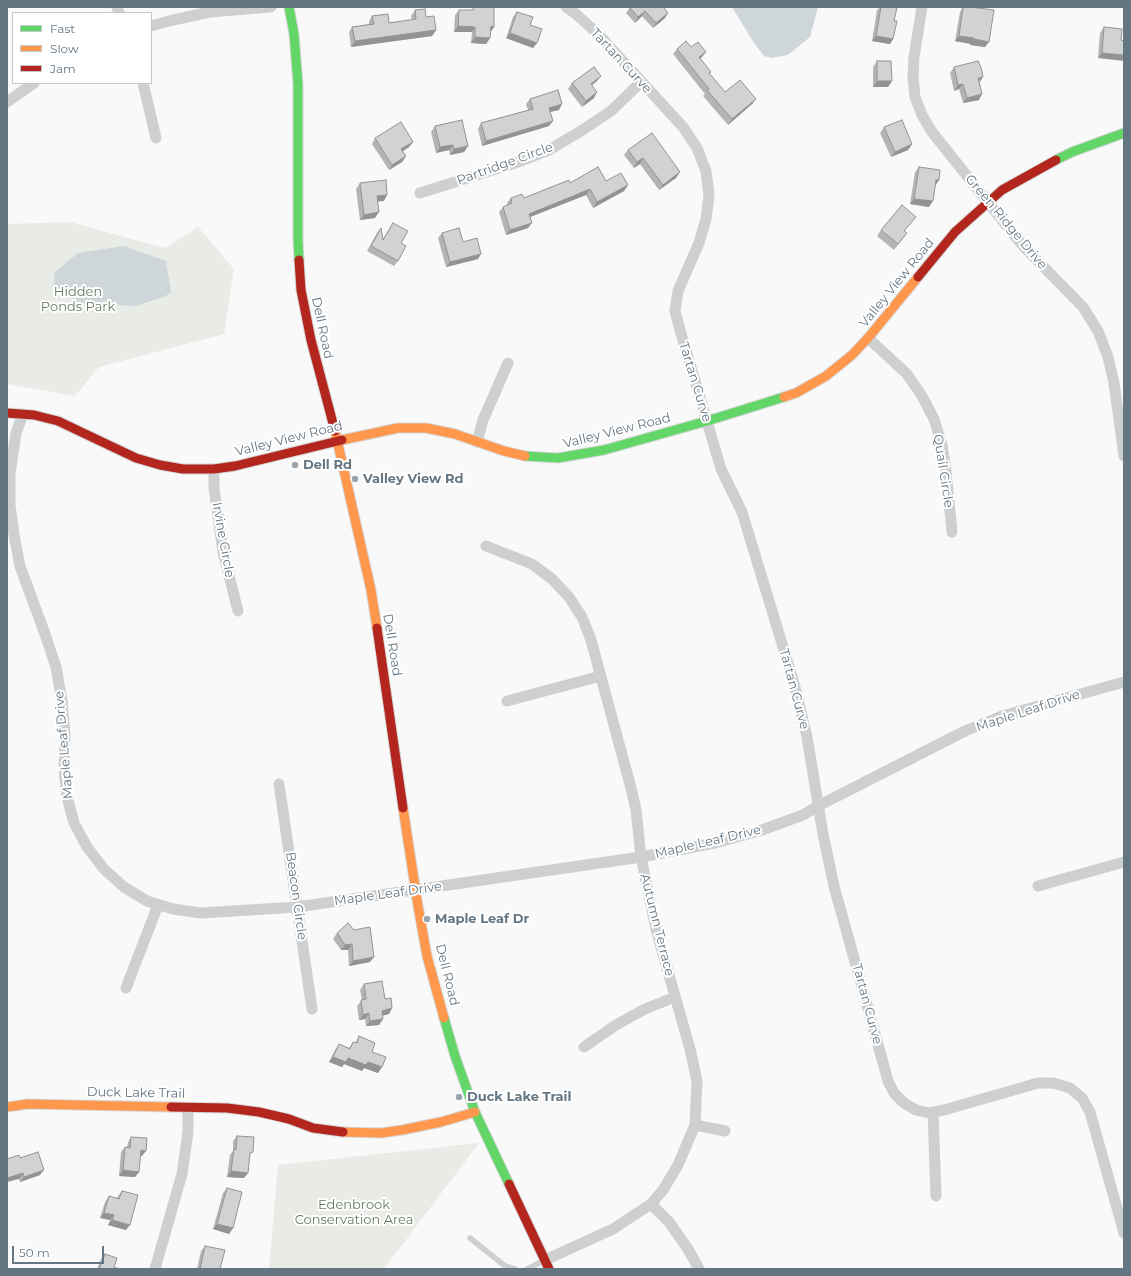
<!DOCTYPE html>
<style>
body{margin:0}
#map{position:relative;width:1131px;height:1276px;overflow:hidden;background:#f9f9f9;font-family:Montserrat,sans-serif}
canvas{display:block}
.frame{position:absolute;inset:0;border:8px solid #657683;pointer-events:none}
.legend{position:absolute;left:12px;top:12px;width:140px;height:72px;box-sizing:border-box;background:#fff;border:1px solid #c1c8cd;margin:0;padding:5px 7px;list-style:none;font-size:12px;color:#657683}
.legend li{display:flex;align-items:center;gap:8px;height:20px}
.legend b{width:20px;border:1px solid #c1c8cd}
.scale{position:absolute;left:12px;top:1246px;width:92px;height:18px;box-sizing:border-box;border:2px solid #657683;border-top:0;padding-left:5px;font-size:12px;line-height:14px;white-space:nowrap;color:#657683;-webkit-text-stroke:3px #fff;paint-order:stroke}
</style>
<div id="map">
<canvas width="1131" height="1276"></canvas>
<div class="frame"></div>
<ul class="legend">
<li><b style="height:5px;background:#63d668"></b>Fast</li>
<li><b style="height:5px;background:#ff974d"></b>Slow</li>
<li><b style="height:5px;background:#b3261e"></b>Jam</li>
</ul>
<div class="scale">50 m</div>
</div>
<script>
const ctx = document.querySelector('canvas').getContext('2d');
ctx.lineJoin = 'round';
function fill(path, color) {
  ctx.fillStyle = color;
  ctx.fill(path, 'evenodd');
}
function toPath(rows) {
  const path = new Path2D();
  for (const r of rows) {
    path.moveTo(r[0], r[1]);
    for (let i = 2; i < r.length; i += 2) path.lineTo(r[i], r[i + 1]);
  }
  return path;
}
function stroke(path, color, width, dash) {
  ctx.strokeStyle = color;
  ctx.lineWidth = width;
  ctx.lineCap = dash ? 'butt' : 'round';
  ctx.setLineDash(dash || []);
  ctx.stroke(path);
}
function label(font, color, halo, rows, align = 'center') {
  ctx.font = font + ' Montserrat,sans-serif';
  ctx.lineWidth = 4;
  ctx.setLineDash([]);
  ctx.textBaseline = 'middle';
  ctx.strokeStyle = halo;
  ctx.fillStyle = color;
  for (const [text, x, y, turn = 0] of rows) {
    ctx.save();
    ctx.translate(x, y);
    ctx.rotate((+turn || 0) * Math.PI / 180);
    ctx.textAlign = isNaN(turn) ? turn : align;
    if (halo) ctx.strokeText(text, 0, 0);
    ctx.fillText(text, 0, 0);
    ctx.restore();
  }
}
fill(toPath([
 [70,222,165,248,198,227,234,269,224,334,99,367,75,396,7,384,7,224],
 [479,1143,384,1269,269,1269,278,1165]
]), '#e8ebe6');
fill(toPath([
 [732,7,818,7,810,37,788,55,771,58,764,56,754,43],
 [124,246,166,261,171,292,166,296,136,306,79,303,54,285,55,272,78,253]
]), '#ced6d9');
const fast = toPath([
 [289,7,294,34,298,84,298,239,299,260],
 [1056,160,1072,152,1124,133],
 [525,456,558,458,604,450,707,421,784,397],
 [444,1018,455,1056,475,1112,509,1184]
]);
const slow = toPath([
 [784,397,796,393,826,376,852,355,868,338,918,277],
 [335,431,371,590,377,628],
 [342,440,398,428,426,428,455,434,504,451,525,456],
 [403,808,418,906,427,956,444,1018],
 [7,1107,28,1104,171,1107],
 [343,1132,381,1133,402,1130,441,1122,475,1112]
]);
const jam = toPath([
 [299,260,301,290,311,340,335,431],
 [918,277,955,232,1002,190,1056,160],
 [7,413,34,415,58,421,136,458,160,465,183,469,214,469,235,466,342,440],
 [377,628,403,808],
 [171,1107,227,1108,259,1112,289,1119,313,1128,343,1132],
 [509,1184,549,1269]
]);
stroke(fast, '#d5d6d7', 11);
stroke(slow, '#d5d6d7', 11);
stroke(jam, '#d5d6d7', 11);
stroke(toPath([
 [470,1238,505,1266,515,1269],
 [527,1269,545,1260]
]), '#cecfd0', 5.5);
stroke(toPath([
 [117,7,119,13],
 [566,7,576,14,598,34,683,127,697,148,706,171,709,195,706,219,699,243,678,291,675,311,680,330,721,469,742,512,794,683,807,737,823,834,834,886,888,1081,894,1093,904,1103,916,1110,929,1113,944,1110,1038,1083,1054,1083,1070,1088,1082,1098,1090,1112,1124,1233],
 [922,7,914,57,913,77,915,97,922,115,932,132,1003,221,1024,247,1083,307,1098,331,1108,357,1114,383,1124,456],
 [151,26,173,20,210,12,271,7],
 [143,83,156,138],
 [7,102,34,83],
 [420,193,515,163,549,150,581,131,611,111,641,82],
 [868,338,907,374,922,396,934,419,942,445,946,471,952,532],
 [23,414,16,433,10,474,10,505,14,535,20,566,45,634,56,667,62,701,65,735,64,770,67,797,74,823,87,847,104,869,124,887,147,901,173,909,201,913,297,907,641,857,715,843,759,831,803,815,818,806,965,731,1002,716,1124,682],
 [477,442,483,420,508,363],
 [214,469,214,488,223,552,238,611],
 [486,546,532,564,552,579,569,597,582,617,591,640,631,788,636,810,641,857,656,929,690,1049,697,1081,695,1125,678,1165,663,1190,651,1204,613,1229,545,1260],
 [507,701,601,676],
 [279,784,312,1009],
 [1038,886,1124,862],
 [126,988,158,905],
 [584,1047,616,1025,645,1009,675,997],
 [933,1112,936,1196],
 [695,1125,725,1131],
 [651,1204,669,1222,688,1249,699,1269],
 [155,1269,182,1174,188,1132,188,1108]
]), '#cecfd0', 11);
stroke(fast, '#63d668', 9);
stroke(slow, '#ff974d', 9);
stroke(jam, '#b3261e', 9);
fill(toPath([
 [474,7,494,27,490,32,490,38,486,44,471,43,472,32,454,32,455,15,459,10,472,10],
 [630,7,668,13,665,18,653,28,642,16,635,23,626,13],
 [880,7,895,7,893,39,890,44,872,41,877,10],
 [963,7,970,7,985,47,970,45,971,44,955,41,960,12],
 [415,10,426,17,436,30,432,36,351,47,349,32,352,27,369,24,369,21,372,16,389,23,412,20,411,16],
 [517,12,530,25,537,43,533,48,506,38,513,17],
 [1104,27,1121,40,1098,58,1100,33],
 [691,47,702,57,700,58,711,72,710,74,725,92,756,99,752,104,728,125,703,96,705,94,673,54,677,49],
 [877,61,892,81,888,87,873,87,873,67],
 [954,67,980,82,979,100,963,103,959,89,954,91,950,73],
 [597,81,592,85,594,98,582,107,568,89,572,83],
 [530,99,559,110,550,112,553,121,549,126,482,146,478,129,481,123,528,110,526,104],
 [435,126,468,146,464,152,450,155,449,150,436,153,431,132],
 [884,127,912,144,908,150,891,157,880,133],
 [652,133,676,178,659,190,640,164,634,168,624,155,628,150],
 [375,138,413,142,409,147,403,151,406,156,402,162,389,170,372,144],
 [919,167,935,186,929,207,910,204,915,172],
 [606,181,628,185,624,191,593,208,586,195,530,217,528,228,506,235,499,212,503,207,507,205,507,203,511,198,524,198,570,183],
 [360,183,384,201,378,201,375,218,360,220,356,189],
 [916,217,904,231,907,233,894,250,877,236,881,230],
 [393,223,401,243,398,261,394,266,367,251,377,233,381,228,383,239],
 [442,233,463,242,478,259,446,267,438,238],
 [354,930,370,962,349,966,348,950,341,950,333,939,337,933],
 [364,984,385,999,392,1008,389,1014,383,1015,383,1019,379,1025,366,1026,365,1019,359,1020,357,1006,362,1000,360,990],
 [359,1036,372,1052,382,1067,378,1073,364,1068,362,1071,344,1064,342,1067,329,1062,335,1050,339,1044,349,1048,353,1042,355,1043],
 [237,1136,244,1178,227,1177,230,1155,233,1151,233,1141],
 [131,1137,142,1156,140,1156,139,1172,135,1177,119,1176,121,1152,125,1147,127,1147,128,1142],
 [20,1158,40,1175,20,1182,19,1179],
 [227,1188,233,1228,229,1234,213,1229,223,1193],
 [122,1191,126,1230,108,1225,110,1220,100,1218,105,1202,109,1196,117,1198,118,1196],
 [205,1246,220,1269,197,1269,201,1251],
 [105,1254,114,1267,116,1269,97,1269,101,1259]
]), '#b3b5b5');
fill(toPath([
 [645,11,642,16,635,23,638,17],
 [668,13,665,18,653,28,656,23],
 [458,26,475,27,472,32,454,32],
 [491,26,494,27,490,33],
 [436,30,432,36,351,47,355,41],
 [510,33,537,43,533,48,506,38],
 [876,36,893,39,890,44,872,41],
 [959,36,974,38,971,44,955,41],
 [475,37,490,38,486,44,471,43],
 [974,39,989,42,985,47,970,45],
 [706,52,702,57,695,62,699,57],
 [1102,53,1124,55,1124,61,1098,58],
 [601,76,597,81,587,89,591,84],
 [983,77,980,82,978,78],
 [877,81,892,81,888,87,873,87],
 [963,84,959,89,954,91,958,85],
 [597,92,594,98,582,107,586,101],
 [982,94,979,100,963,103,967,98],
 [756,99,752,104,728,125,732,119],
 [562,104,559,110,545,113,549,108],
 [553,121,549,126,482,146,486,141],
 [413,142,409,147,397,155,401,149],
 [912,144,908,150,891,157,895,152],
 [453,145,449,150,436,153,440,147],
 [468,146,464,152,450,155,454,149],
 [406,156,402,162,389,170,392,165],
 [643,158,640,164,634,168,637,162],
 [680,172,676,178,659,190,663,185],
 [936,180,939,180,935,186,932,186],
 [628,185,624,191,593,208,597,202],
 [590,189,586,195,525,219,529,214],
 [387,195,384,201,373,202,377,196],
 [914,199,933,201,929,207,910,204],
 [379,212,375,218,360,220,364,215],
 [532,223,528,228,506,235,510,230],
 [481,254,478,259,446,267,450,262],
 [352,944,348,950,341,950,345,945],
 [374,957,370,962,349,966,353,961],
 [392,1008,389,1014,378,1017,382,1011],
 [369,1013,365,1019,359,1020,363,1015],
 [383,1019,379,1025,366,1026,370,1021],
 [333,1057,348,1058,368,1062,382,1067,378,1073,364,1068,362,1071,344,1064,342,1067,329,1062],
 [141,1150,146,1151,142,1156,137,1156],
 [44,1170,40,1175,20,1182,24,1177],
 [123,1170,139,1172,135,1177,119,1176],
 [231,1171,248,1173,244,1178,227,1177],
 [23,1173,19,1179,7,1182,7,1178],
 [104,1213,114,1215,110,1220,100,1218],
 [112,1220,130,1225,126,1230,108,1225],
 [217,1224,233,1228,229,1234,213,1229]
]), '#929394');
const building = toPath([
 [474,7,494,7,494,27,491,26,490,38,475,37,475,27,458,26,459,10,473,10,474,7],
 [630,7,663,7,668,13,656,23,645,11,638,17,630,8,630,7],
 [881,7,897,7,894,21,897,21,893,39,876,36,881,7],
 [963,7,970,7,994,10,989,42,974,39,974,38,959,36,963,7],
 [425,9,426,17,434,16,436,30,355,41,352,27,374,24,372,16,388,14,389,23,416,19,415,10,425,9],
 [517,12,533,17,530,25,542,29,537,43,510,33,517,12],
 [1104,27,1122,29,1121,40,1124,41,1124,55,1102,53,1104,27],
 [686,41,691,47,698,42,706,52,699,57,711,72,709,73,725,92,740,80,756,99,732,119,707,90,709,89,677,49,686,41],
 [877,61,891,61,892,81,877,81,877,61],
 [978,61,981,67,983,77,978,78,982,94,967,98,963,84,958,85,954,67,978,61],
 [594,67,601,76,591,84,597,92,586,101,572,83,594,67],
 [558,90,562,104,549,108,553,121,486,141,481,123,533,109,530,99,558,90],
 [462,120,468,146,454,149,453,145,440,147,435,126,462,120],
 [902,120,912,144,895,152,884,127,902,120],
 [401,122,413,142,401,149,406,156,392,165,375,138,401,122],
 [652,133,680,172,663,185,643,158,637,162,628,150,652,133],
 [598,167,606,181,621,173,628,185,597,202,590,189,529,214,532,223,510,230,503,207,512,203,511,198,522,194,524,198,569,180,570,183,598,167],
 [919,167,940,170,939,180,936,180,933,201,914,199,919,167],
 [386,180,387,195,377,196,379,212,364,215,360,183,386,180],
 [902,205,916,217,904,231,907,233,898,244,881,230,902,205],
 [393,223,408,231,401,243,406,246,398,261,371,246,381,228,383,240,393,223],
 [459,228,463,242,477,238,481,254,450,262,442,233,459,228],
 [348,923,354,930,370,927,374,957,353,961,352,944,345,945,337,933,348,923],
 [382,981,385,999,391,998,392,1008,382,1011,383,1019,370,1021,369,1013,363,1015,361,1000,366,999,364,984,382,981],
 [359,1036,375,1043,372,1052,386,1057,382,1067,368,1062,366,1065,348,1058,346,1062,333,1057,339,1044,350,1049,353,1042,357,1043,359,1036],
 [237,1136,254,1137,253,1152,250,1153,248,1173,231,1171,234,1149,236,1150,237,1136],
 [131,1137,147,1138,146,1151,141,1150,139,1172,123,1170,125,1147,130,1148,131,1137],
 [38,1152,44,1170,24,1177,23,1173,7,1178,7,1159,19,1155,20,1158,38,1152],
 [227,1188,242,1192,233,1228,217,1224,227,1188],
 [122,1191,138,1195,130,1225,112,1220,114,1215,104,1213,109,1196,119,1199,122,1191],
 [205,1246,225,1250,220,1269,200,1269,205,1246],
 [105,1254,117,1258,114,1267,117,1268,116,1269,99,1269,105,1254]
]);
fill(building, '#d0d2d3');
stroke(building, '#929394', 1);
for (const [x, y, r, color] of [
 [295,465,4,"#99a4ac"],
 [355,479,4,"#99a4ac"],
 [427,919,4,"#99a4ac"],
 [459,1097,4,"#99a4ac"]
]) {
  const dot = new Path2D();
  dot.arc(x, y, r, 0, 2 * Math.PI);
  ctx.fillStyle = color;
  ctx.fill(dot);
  stroke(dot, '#fff', 1.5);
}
label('13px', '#657683', '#fff', [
 ["Tartan Curve",621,61,47],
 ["Partridge Circle",505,164,-20],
 ["Green Ridge Drive",1006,222,50],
 ["Valley View Road",897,283,-51],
 ["Dell Road",322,328,78],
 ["Tartan Curve",695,382,73],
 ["Valley View Road",617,431,-14],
 ["Valley View Road",289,439,-14],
 ["Quail Circle",943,471,81],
 ["Irvine Circle",223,540,80],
 ["Dell Road",392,645,81],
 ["Tartan Curve",794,689,75],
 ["Maple Leaf Drive",1028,711,-18],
 ["Maple Leaf Drive",64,745,-95],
 ["Maple Leaf Drive",708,842,-13],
 ["Maple Leaf Drive",388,894,-8],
 ["Beacon Circle",296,896,82],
 ["Autumn Terrace",657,925,76],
 ["Dell Road",447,975,76],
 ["Tartan Curve",867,1004,75],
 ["Duck Lake Trail",136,1093,1]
]);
label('13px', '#687a64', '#fff', [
 ["Hidden",78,292],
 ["Ponds Park",78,307],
 ["Edenbrook",354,1205],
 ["Conservation Area",354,1220]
]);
label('bold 13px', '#657683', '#fff', [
 ["Dell Rd",303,465],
 ["Valley View Rd",363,479],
 ["Maple Leaf Dr",435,919],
 ["Duck Lake Trail",467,1097]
], 'left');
</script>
